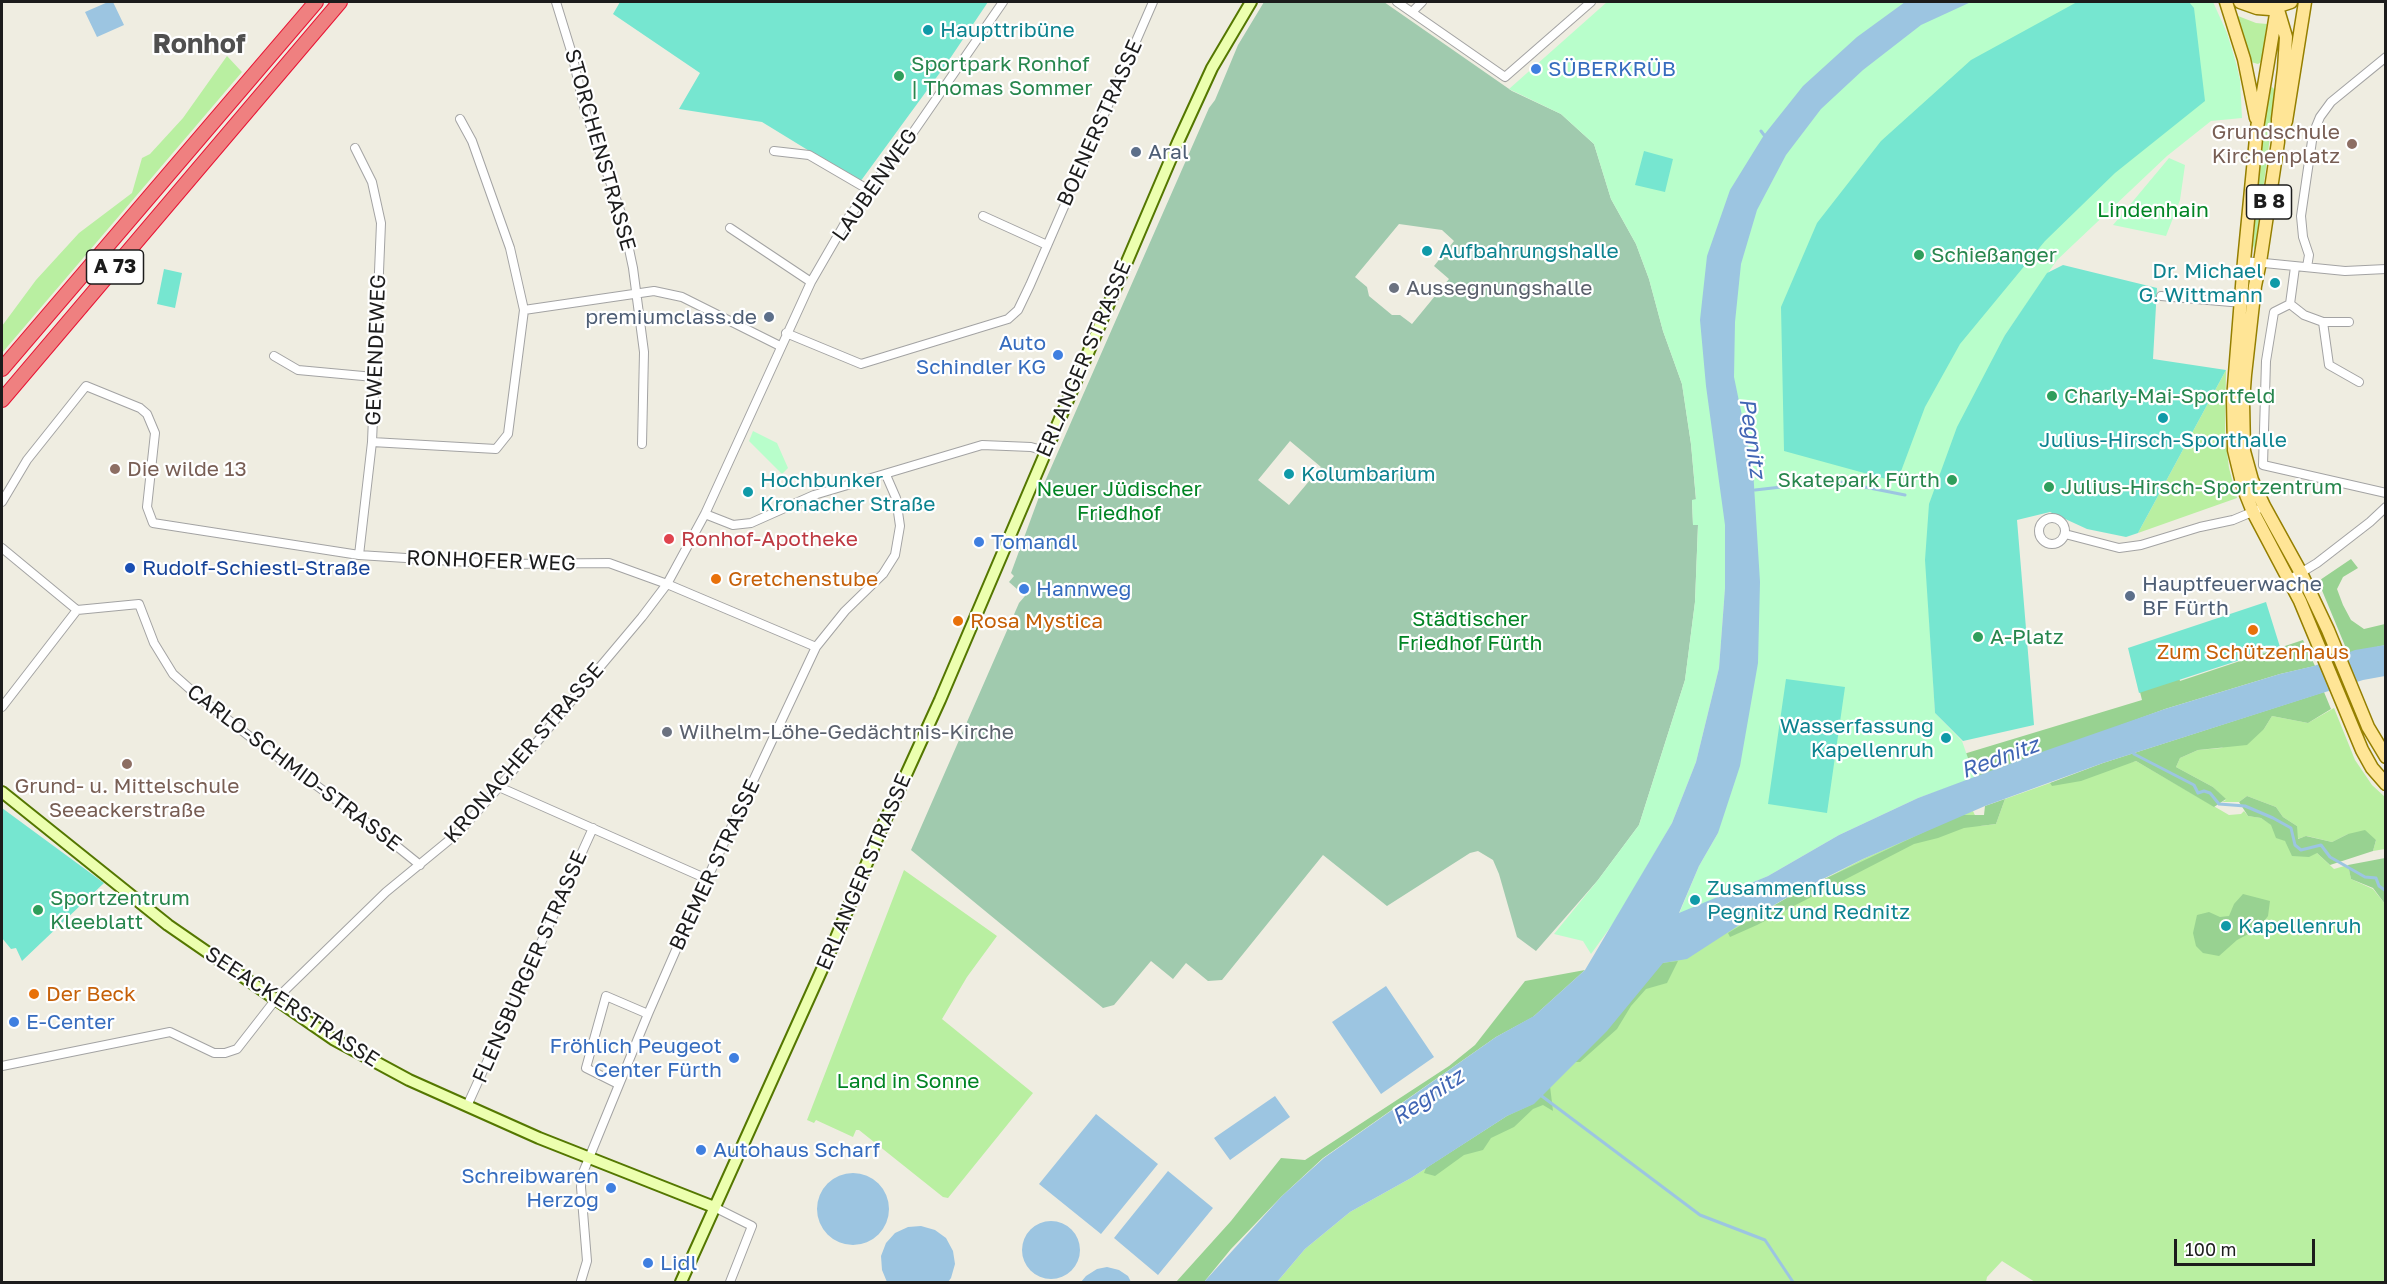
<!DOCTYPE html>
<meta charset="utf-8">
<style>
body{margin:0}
#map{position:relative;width:2387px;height:1284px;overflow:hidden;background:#efede1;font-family:"Golos Text",sans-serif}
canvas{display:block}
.frame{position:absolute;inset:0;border:3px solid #1c1c1c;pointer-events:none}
.scale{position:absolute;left:2174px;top:1239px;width:141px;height:27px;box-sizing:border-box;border:3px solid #1c1c1c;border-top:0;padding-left:8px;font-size:18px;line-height:21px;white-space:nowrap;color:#1c1c1c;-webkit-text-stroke:4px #fff;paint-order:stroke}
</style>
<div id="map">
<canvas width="2387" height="1284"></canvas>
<div class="frame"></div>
<div class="scale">100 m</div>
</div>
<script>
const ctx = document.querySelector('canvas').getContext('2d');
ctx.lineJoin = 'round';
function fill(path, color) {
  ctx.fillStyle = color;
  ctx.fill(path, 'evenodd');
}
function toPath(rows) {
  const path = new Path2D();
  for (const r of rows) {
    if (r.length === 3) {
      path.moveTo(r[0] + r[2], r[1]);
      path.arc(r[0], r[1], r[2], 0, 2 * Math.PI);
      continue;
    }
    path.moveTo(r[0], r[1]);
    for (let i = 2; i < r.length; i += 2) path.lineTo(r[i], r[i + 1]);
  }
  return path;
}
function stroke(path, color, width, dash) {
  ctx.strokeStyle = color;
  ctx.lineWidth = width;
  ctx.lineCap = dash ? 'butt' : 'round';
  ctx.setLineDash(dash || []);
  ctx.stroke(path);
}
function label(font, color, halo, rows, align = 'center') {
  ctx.font = font + ' "Golos Text",sans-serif';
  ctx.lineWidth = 4.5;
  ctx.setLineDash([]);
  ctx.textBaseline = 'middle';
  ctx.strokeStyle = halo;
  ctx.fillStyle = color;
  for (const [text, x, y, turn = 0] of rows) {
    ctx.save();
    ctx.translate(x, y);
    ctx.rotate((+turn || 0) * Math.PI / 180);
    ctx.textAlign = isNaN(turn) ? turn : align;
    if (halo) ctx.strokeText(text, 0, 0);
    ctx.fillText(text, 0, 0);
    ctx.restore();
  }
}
fill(toPath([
 [2238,16,2256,23,2267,24,2261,62,2258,64,2251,62,2236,18],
 [227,56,242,72,2,353,2,326,36,280,79,233,132,193,142,158,150,154,183,118],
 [2272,87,2276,91,2255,251,2253,245,2263,131,2268,90],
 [2226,370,2225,436,2229,468,2237,498,2138,533],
 [2334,708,2355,760,2372,785,2385,797,2385,849,2373,851,2376,840,2348,834,2332,842,2307,836,2297,839,2297,826,2283,817,2276,807,2247,796,2239,802,2222,802,2226,800,2213,787,2176,767,2180,758,2198,750,2221,748,2264,729,2272,716,2308,723],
 [2136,761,2229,815,2241,814,2244,811,2248,816,2261,818,2272,825,2285,841,2317,853,2334,869,2348,865,2351,879,2373,889,2385,904,2385,1282,2035,1282,2002,1261,1987,1277,1986,1282,1277,1282,1305,1249,1350,1212,1411,1178,1507,1116,1663,963,1863,859,1961,815,1973,811,1980,826,1996,824,2005,799,2050,783],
 [904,870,997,936,967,977,942,1019,1033,1093,948,1198,943,1197,859,1130,856,1130,853,1137,816,1120,814,1123,807,1120]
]), '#b9efa1');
fill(toPath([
 [2351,559,2358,568,2343,577,2337,589,2343,605,2351,620,2364,629,2385,624,2386,645,2348,653,2321,588,2320,580],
 [2303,640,2315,666,2280,674,2165,709,1972,780,1957,756,2142,700,2129,648,2175,663,2180,681],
 [2324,692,2331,709,2308,723,2272,716,2264,729,2247,745,2198,750,2180,758,2176,767,2213,787,2226,799,2214,807,2136,761,2081,781,2052,786,2050,783,2103,763],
 [2247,796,2276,807,2283,817,2297,826,2298,839,2306,836,2332,842,2348,834,2365,830,2376,840,2373,851,2330,865,2317,853,2309,857,2292,856,2285,841,2276,838,2271,825,2261,818,2248,816,2239,802],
 [2005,799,1996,824,1964,828,1938,838,1914,844,1757,925,1730,937,1728,933,1795,893,1960,815,1984,815,1985,806],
 [2385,858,2386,858,2385,904,2373,888,2351,879,2348,865],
 [2243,894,2270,901,2268,916,2258,929,2237,940,2219,956,2203,953,2196,946,2193,933,2197,915,2209,912,2220,917,2229,916,2234,904],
 [1678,961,1667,983,1646,989,1631,1006,1617,1029,1580,1062,1572,1062,1662,963],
 [1585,970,1533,1017,1496,1037,1323,1158,1282,1196,1231,1249,1204,1282,1176,1282,1231,1221,1281,1158,1305,1160,1449,1066,1475,1045,1525,981],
 [1550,1086,1553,1111,1543,1105,1533,1109,1514,1127,1491,1138,1483,1150,1464,1155,1435,1176,1424,1173,1426,1168,1507,1116,1533,1104]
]), '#98d291');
fill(toPath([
 [1264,2,1384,2,1512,91,1561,114,1594,144,1611,199,1636,244,1649,279,1663,331,1682,384,1691,444,1696,500,1692,500,1693,525,1698,525,1695,602,1685,680,1639,825,1598,880,1536,951,1517,937,1499,874,1493,860,1478,851,1470,853,1387,906,1323,855,1222,980,1208,981,1186,963,1173,979,1151,961,1114,1005,1103,1008,911,850,1019,603,1025,596,1009,582,1014,576,1011,573,1043,486,1209,108,1215,100,1238,45],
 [1399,224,1442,230,1454,241,1434,266,1449,279,1412,324,1400,315,1392,315,1369,296,1367,287,1355,277],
 [1290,441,1321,467,1289,505,1258,480]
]), '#a0caae');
fill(toPath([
 [1607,2,2213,2,2227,33,2236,63,2240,80,2242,118,2211,121,2167,156,2057,260,2005,335,1926,562,1935,713,1962,741,1975,778,1918,798,1839,835,1768,876,1679,914,1699,866,1718,833,1725,588,1719,668,1696,762,1672,823,1617,918,1591,954,1583,941,1554,934,1598,880,1639,825,1685,680,1695,602,1698,525,1693,525,1692,500,1696,499,1691,444,1682,384,1663,331,1649,279,1636,244,1611,199,1594,144,1561,114,1509,89],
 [2169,158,2185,165,2180,200,2166,236,2113,225],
 [753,431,777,443,788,468,782,474,749,441]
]), '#b8fecb');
fill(toPath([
 [620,2,988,2,947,63,860,182,762,122,679,109,700,73,613,14],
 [2077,2,2189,2,2194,8,2205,101,2115,173,2045,241,1960,344,1925,407,1897,482,1784,451,1781,307,1817,223,1881,141,1971,60],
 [1644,151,1673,159,1665,192,1635,185],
 [2063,265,2157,288,2153,359,2226,370,2138,533,2126,537,2087,529,2050,512,2017,520,2034,725,1963,741,1935,713,1925,560,1929,504,1957,427,2005,335,2047,273],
 [164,269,182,273,175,308,157,304],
 [2266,602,2280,647,2139,693,2128,648],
 [1786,679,1845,687,1827,813,1768,804],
 [2,808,104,883,22,961,16,948,11,949,2,938]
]), '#76e6d0');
fill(toPath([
 [108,2,113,2,124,25,97,37,85,12],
 [1905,2,1971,2,1921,25,1863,70,1821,109,1786,155,1757,210,1741,264,1735,322,1734,377,1753,469,1760,582,1758,663,1740,766,1718,833,1699,866,1679,913,1768,876,1839,835,1918,798,2036,754,2165,709,2280,674,2314,666,2355,650,2385,645,2385,676,2363,680,2103,763,1985,806,1863,859,1795,893,1741,924,1687,959,1663,963,1607,1031,1534,1104,1507,1116,1411,1178,1350,1212,1305,1249,1277,1282,1204,1282,1282,1196,1324,1158,1496,1037,1534,1016,1585,970,1672,823,1696,762,1719,668,1725,588,1725,525,1706,386,1700,320,1707,256,1730,190,1764,135,1803,86,1857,37],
 [1386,986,1434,1057,1381,1094,1332,1022],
 [1275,1096,1290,1117,1230,1160,1214,1138],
 [1096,1114,1158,1164,1101,1234,1039,1184],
 [1168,1171,1213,1208,1158,1275,1114,1238],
 [853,1209,36],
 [1051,1250,29],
 [921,1226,935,1230,946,1238,953,1251,955,1264,951,1278,948,1282,887,1282,882,1270,881,1256,886,1243,895,1233,908,1227],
 [1107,1267,1119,1270,1128,1276,1131,1282,1081,1282,1086,1276,1097,1269]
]), '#9cc5e1');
stroke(toPath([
 [1761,131,1764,135],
 [1755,490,1834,481,1905,495],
 [2132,750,2134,754,2194,785,2198,793,2204,791,2210,793,2219,804,2245,806,2273,818,2291,828,2295,845,2301,850,2321,845,2330,857,2365,877,2376,878,2379,886,2386,891],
 [1539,1094,1700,1215,1765,1240,1793,1282]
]), '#9cc5e1', 3);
const minor = toPath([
 [556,2,572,54,584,107,622,216,633,268,644,352,642,444],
 [1397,2,1505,77,1591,2],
 [1412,12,1422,2],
 [355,148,372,182,381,223,372,442,359,555],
 [774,151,809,155,869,190],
 [983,216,1047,245],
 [730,228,811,282],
 [2244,261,2345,271,2386,269],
 [2295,267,2290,304,2274,312,2266,361,2263,465,2386,493],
 [2307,267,2309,255,2303,237,2301,216,2313,134,2320,117,2331,102,2386,57],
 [2161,296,2243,303],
 [2290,304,2304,315,2323,322,2349,322],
 [524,310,654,291,682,297,780,346],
 [2323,322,2329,365,2359,382],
 [786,333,861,364,1008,319,1018,310,1030,285,1153,2],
 [274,356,298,370,374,377],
 [372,442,496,449,508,434,524,310,510,248,472,141,460,119],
 [2,502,27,460,86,386,140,408,147,414,155,433,147,507,153,523,359,555,499,564,609,563,667,584,816,647],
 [705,514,733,525,751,523,814,495,982,445,1031,447,1045,451],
 [2052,531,13],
 [2065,534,2119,548,2141,545,2200,527,2233,520,2257,510],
 [2,548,77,610,139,604,154,643,173,674,201,699,253,739,373,827,420,865],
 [2289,580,2317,563,2370,522,2386,507],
 [2,707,77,610],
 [499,787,707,879],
 [2,1066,170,1032,214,1053,225,1053,237,1049,276,999,386,892,459,832,499,787,642,617,667,584,705,514,811,282,848,218,914,131,1003,2],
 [618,1084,586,1068,606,996,648,1014],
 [467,1106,593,828],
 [714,1207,752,1226,730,1282],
 [581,1281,587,1261,581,1187,582,1175,648,1014,707,879,816,647,845,611,883,574,895,555,900,526,896,498,886,475]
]);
const secondary = toPath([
 [2,792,168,925,333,1039,409,1080,539,1138,714,1207],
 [681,1282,833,945,879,834,940,700,1178,142,1212,68,1251,2]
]);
const primary = toPath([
 [2226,2,2244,59,2256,118],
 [2240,2,2257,8,2270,9,2291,2],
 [2278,2,2257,128,2244,261,2233,399,2234,450,2243,487,2253,512,2300,601,2362,750,2372,768,2386,784],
 [2278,10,2286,37,2284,69,2278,119,2278,142,2260,262,2255,286,2245,375,2243,401,2244,451,2252,480,2264,506,2301,573,2328,630,2368,727,2386,757],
 [2282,130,2286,121,2305,2]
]);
const motorway = toPath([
 [2,369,316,2],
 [2,400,340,2]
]);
stroke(minor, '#a3a3a3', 10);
stroke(secondary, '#547700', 14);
stroke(primary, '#957f00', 15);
stroke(motorway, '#e81334', 16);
stroke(minor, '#fff', 8);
stroke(secondary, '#ecffaf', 10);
stroke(primary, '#ffe596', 12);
stroke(motorway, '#ef8080', 14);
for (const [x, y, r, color] of [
 [928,30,6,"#0f9aa8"],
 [1536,69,6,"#3f7fe0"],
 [899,76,6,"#2e9e5b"],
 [2352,144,6,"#8d6e63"],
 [1136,152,6,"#5c6f8a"],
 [1427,251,6,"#0f9aa8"],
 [1919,255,6,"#2e9e5b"],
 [2275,283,6,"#0f9aa8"],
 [1394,288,6,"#6b7280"],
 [769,317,6,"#5c6f8a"],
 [1058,355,6,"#3f7fe0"],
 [2052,396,6,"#2e9e5b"],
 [2163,418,6,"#0f9aa8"],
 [115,469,6,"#8d6e63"],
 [1289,474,6,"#0f9aa8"],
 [1952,480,6,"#2e9e5b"],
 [2049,487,6,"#2e9e5b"],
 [748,492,6,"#0f9aa8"],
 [669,539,6,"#e0444e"],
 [979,542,6,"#3f7fe0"],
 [130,568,6,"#1a4fb4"],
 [716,579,6,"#e8710a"],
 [1024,589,6,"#3f7fe0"],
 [2130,596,6,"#5c6f8a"],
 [958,621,6,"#e8710a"],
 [2253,630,6,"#e8710a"],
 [1978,637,6,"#2e9e5b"],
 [667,732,6,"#6b7280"],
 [1946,738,6,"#0f9aa8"],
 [127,764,6,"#8d6e63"],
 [1695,900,6,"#0f9aa8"],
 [38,910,6,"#2e9e5b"],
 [2226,926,6,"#0f9aa8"],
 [34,994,6,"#e8710a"],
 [14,1022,6,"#3f7fe0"],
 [734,1058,6,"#3f7fe0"],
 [701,1150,6,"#3f7fe0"],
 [611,1188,6,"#3f7fe0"],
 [648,1263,6,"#3f7fe0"]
]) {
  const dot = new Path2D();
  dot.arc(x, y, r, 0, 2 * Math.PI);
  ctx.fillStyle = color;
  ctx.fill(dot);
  stroke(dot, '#fff', 2);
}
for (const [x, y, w] of [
 [2269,202,45],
 [115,267,57]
]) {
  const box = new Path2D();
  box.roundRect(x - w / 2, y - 17, w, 34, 4.5);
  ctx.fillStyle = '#fff';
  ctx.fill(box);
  stroke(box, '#1c1c1c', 1.5);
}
label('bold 20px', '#1c1c1c', null, [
 ["B 8",2269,202],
 ["A 73",115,267]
]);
label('21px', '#0d838f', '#fff', [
 ["Haupttribüne",940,30],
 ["Aufbahrungshalle",1439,251],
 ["Dr. Michael",2263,271,"right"],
 ["G. Wittmann",2263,295,"right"],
 ["Julius-Hirsch-Sporthalle",2163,440,"center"],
 ["Kolumbarium",1301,474],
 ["Hochbunker",760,480],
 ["Kronacher Straße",760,504],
 ["Wasserfassung",1934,726,"right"],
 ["Kapellenruh",1934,750,"right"],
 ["Zusammenfluss",1707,888],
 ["Pegnitz und Rednitz",1707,912],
 ["Kapellenruh",2238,926]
], 'left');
label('21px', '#27864d', '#fff', [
 ["Sportpark Ronhof",911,64],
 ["| Thomas Sommer",911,88],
 ["Schießanger",1931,255],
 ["Charly-Mai-Sportfeld",2064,396],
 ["Skatepark Fürth",1940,480,"right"],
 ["Julius-Hirsch-Sportzentrum",2061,487],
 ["A-Platz",1990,637],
 ["Sportzentrum",50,898],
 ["Kleeblatt",50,922]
], 'left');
label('21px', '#366cbe', '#fff', [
 ["SÜBERKRÜB",1548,69],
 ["Auto",1046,343,"right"],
 ["Schindler KG",1046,367,"right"],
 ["Tomandl",991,542],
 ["Hannweg",1036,589],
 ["E-Center",26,1022],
 ["Fröhlich Peugeot",722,1046,"right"],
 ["Center Fürth",722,1070,"right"],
 ["Autohaus Scharf",713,1150],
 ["Schreibwaren",599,1176,"right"],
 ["Herzog",599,1200,"right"],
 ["Lidl",660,1263]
], 'left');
label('21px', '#1c1c1c', '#fff', [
 ["BOENERSTRASSE",1100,123,-66],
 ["STORCHENSTRASSE",600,150,74],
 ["LAUBENWEG",875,185,-55],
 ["GEWENDEWEG",376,350,-88],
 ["ERLANGER STRASSE",1084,359,-67],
 ["RONHOFER WEG",491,561,2],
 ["KRONACHER STRASSE",524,753,-49],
 ["CARLO-SCHMID-STRASSE",294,768,37],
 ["BREMER STRASSE",715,865,-65],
 ["ERLANGER STRASSE",864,872,-67],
 ["FLENSBURGER STRASSE",530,967,-66],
 ["SEEACKERSTRASSE",292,1007,33]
]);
label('21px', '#785e54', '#fff', [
 ["Grundschule",2340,132],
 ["Kirchenplatz",2340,156],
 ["Die wilde 13",127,469,"left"],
 ["Grund- u. Mittelschule",127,786,"center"],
 ["Seeackerstraße",127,810,"center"]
], 'right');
label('21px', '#4e5e75', '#fff', [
 ["Aral",1148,152],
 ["premiumclass.de",757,317,"right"],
 ["Hauptfeuerwache",2142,584],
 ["BF Fürth",2142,608]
], 'left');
label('21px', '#018424', '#fff', [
 ["Lindenhain",2153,210],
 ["Neuer Jüdischer",1119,489],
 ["Friedhof",1119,513],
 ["Städtischer",1470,619],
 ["Friedhof Fürth",1470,643],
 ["Land in Sonne",908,1081]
]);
label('21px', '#5b616d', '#fff', [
 ["Aussegnungshalle",1406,288],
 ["Wilhelm-Löhe-Gedächtnis-Kirche",679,732]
], 'left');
label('21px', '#be3a42', '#fff', [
 ["Ronhof-Apotheke",681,539]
], 'left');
label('21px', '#164399', '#fff', [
 ["Rudolf-Schiestl-Straße",142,568]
], 'left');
label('21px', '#c56008', '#fff', [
 ["Gretchenstube",728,579],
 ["Rosa Mystica",970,621],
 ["Zum Schützenhaus",2253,652,"center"],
 ["Der Beck",46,994]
], 'left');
label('italic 22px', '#4065b4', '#fff', [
 ["Pegnitz",1752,438,82],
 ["Rednitz",2000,758,-20],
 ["Regnitz",1428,1097,-34]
]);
label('bold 27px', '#4f4f4f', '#fff', [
 ["Ronhof",199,44]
]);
</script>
